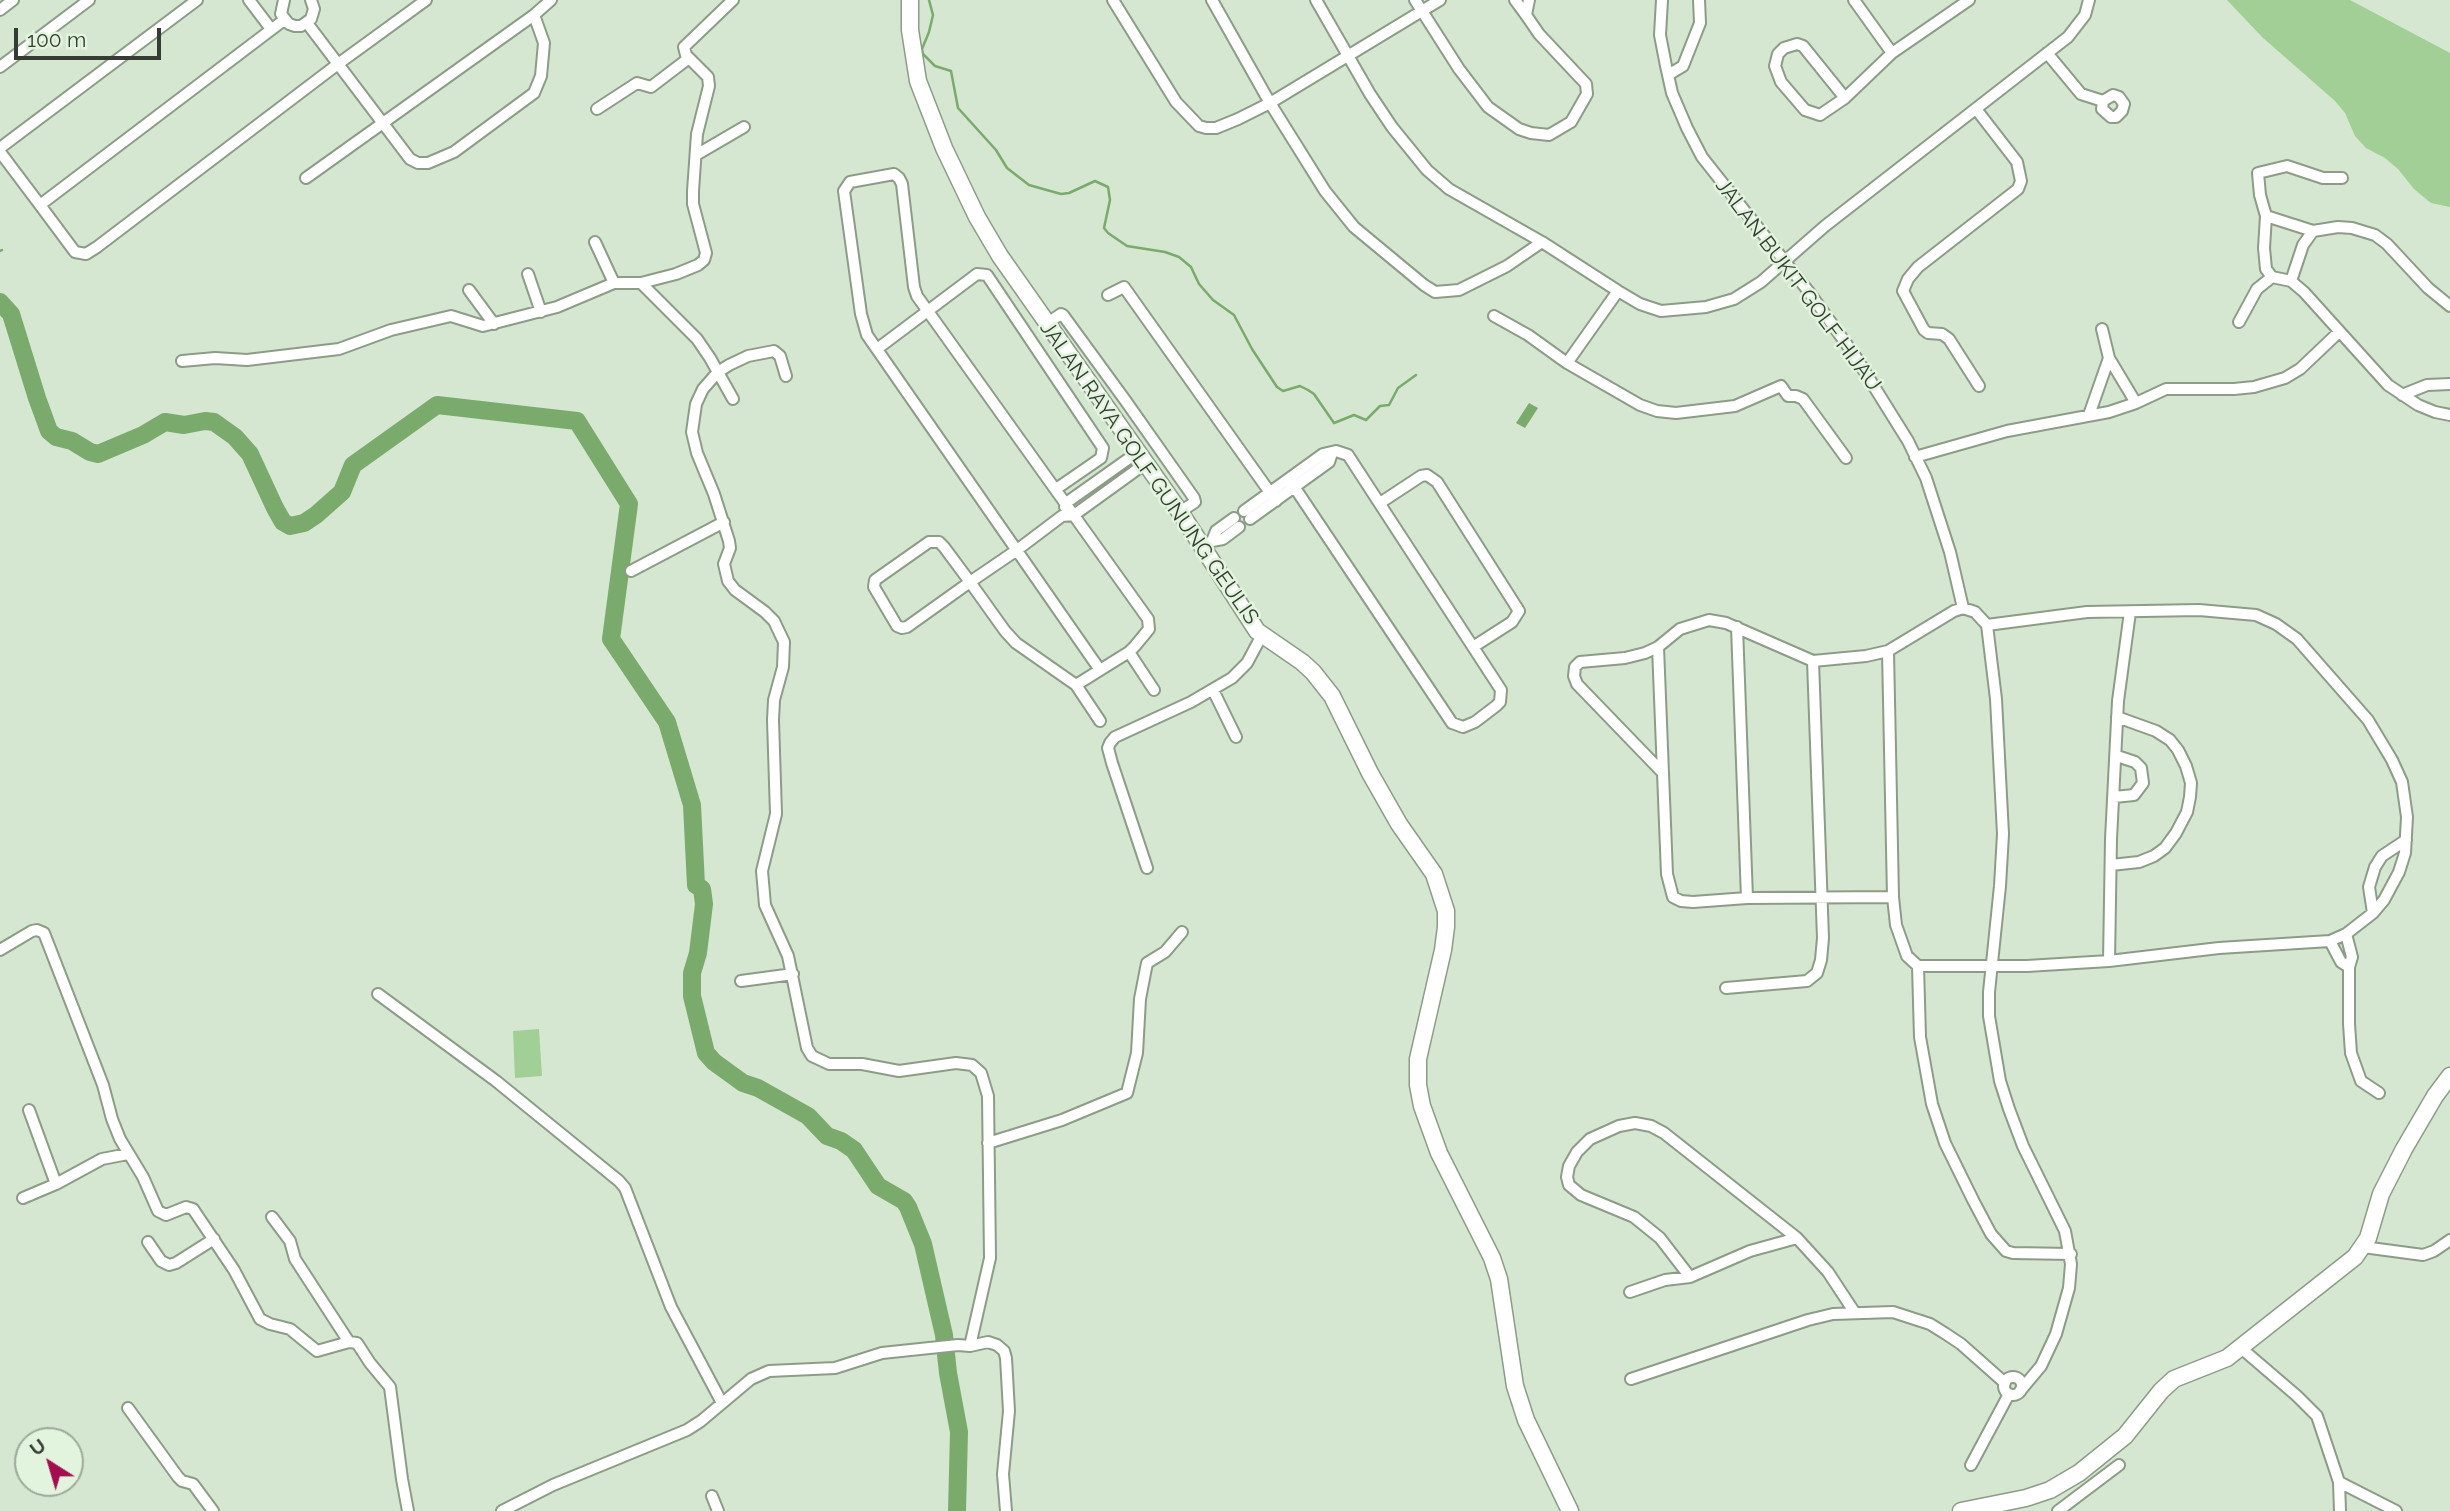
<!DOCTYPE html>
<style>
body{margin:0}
#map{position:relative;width:2450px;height:1511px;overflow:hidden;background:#d5e7d0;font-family:Raleway,sans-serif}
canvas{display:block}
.north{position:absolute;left:14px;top:1427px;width:70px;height:70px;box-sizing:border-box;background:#e2f4dd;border:2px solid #9daa99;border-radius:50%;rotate:323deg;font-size:19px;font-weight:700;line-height:28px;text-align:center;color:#353c33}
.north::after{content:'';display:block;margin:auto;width:24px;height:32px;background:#a30e4e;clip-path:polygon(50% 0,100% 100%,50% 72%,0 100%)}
.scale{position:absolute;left:14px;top:28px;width:147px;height:32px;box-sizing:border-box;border:4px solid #353c33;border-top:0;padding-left:9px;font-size:21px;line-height:24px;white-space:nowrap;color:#353c33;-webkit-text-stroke:5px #e2f4dd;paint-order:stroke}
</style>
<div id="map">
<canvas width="2450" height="1511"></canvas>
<div class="north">U</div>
<div class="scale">100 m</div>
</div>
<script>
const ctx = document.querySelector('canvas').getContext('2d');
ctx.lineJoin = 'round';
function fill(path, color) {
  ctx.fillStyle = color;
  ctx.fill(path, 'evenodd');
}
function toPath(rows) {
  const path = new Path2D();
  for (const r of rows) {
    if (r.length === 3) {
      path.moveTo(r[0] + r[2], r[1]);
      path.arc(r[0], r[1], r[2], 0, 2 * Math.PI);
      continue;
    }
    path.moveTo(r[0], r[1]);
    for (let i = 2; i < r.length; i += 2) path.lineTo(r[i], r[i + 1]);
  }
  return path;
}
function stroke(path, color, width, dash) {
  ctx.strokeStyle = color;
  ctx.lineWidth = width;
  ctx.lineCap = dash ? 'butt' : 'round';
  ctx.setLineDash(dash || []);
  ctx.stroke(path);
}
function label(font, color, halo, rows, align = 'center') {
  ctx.font = font + ' Raleway,sans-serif';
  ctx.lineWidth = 5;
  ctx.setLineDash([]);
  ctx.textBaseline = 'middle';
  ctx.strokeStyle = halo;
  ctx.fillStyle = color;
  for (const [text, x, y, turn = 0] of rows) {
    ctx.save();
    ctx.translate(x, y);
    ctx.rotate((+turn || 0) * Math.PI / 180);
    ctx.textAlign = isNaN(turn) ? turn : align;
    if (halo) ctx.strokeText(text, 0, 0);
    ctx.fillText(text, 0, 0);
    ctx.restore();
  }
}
fill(toPath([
 [2227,0,2350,0,2450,53,2450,207,2431,203,2414,189,2398,169,2385,158,2366,148,2355,136,2345,113,2335,101,2262,37],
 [539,1029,542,1076,515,1078,513,1031]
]), '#a2cf96');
fill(toPath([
 [1529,403,1538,408,1525,428,1516,423]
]), '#7aaa6c');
stroke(toPath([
 [929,0,933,15,929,32,922,49,923,54,935,66,951,71,958,108,996,150,1007,168,1029,185,1061,194,1069,193,1095,181,1108,187,1110,200,1104,228,1108,233,1127,246,1165,252,1179,257,1191,267,1199,284,1213,300,1234,315,1252,349,1277,387,1283,391,1300,386,1308,390,1314,394,1334,423,1354,415,1366,420,1380,406,1389,405,1398,388,1416,375],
 [0,251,2,250]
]), '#7aaa6c', 2.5);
stroke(toPath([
 [0,302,11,314,37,398,49,431,56,437,72,441,90,452,98,454,143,435,165,422,184,425,205,421,214,422,235,437,250,454,275,508,283,522,290,526,304,523,316,515,342,492,353,465,437,405,577,421,629,504,611,639,667,722,692,805,696,885,702,889,704,904,698,953,692,973,692,996,706,1053,714,1062,743,1083,758,1088,808,1116,827,1136,841,1141,854,1150,878,1186,904,1201,908,1207,923,1244,944,1335,948,1373,959,1432,957,1511]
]), '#7aaa6c', 18);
const street = toPath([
 [249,0,271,29],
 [284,0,281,14,289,24,295,26,301,26,311,19,314,9,311,0],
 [1113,0,1176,102,1199,126,1206,128,1216,128,1238,119,1270,103,1440,0],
 [1212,0,1270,103,1325,191,1354,227,1424,285,1435,292,1459,290,1507,266,1542,242],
 [1316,0,1370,94,1392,127,1427,170,1449,189,1542,242,1618,291,1640,304,1661,311,1706,307,1734,299,1761,282,1825,226,2068,37,2085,15,2089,0],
 [1415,0,1459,69,1488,107,1519,129,1531,133,1549,135,1571,122,1587,94,1586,84,1539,34,1526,15],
 [1515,0,1526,15,1529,0],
 [1662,0,1660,35,1666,66,1672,93,1687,128,1702,157,1809,292,1855,356,1908,441,1926,478,1950,552,1963,608],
 [1854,0,1892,53],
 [0,10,13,0],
 [284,20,40,205,75,252,86,254,97,247,338,64,426,0],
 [307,23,410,159,418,163,428,163,454,152,534,93,541,76,544,43,534,15],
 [2047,53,2081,94,2103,101,2113,95,2119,97,2124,104,2122,111,2116,117,2111,117,2102,109,2103,101],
 [0,67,89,0],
 [1668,75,1683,66,1700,23,1699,0],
 [1845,98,1820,115,1805,110,1781,82,1775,66,1778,54,1784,48,1797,44,1803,46,1845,98,1892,53,1969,0],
 [597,109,637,83,651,87,689,58],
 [1976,109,2017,162,2021,181,2018,189,1918,267,1908,279,1903,291,1924,330,1928,333,1942,334,1949,339,1979,386],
 [0,148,197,0],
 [0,152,40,205],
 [696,155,744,127],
 [306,178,534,15,551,0],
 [2342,178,2323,178,2287,166,2258,173,2260,195,2266,216,2264,248,2266,269,2272,277,2291,281,2304,292,2388,385,2418,405,2435,412,2450,415],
 [2266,216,2313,231],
 [595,242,614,283],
 [528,274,541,312],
 [2291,281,2303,245,2313,231,2338,227,2352,228,2375,235,2387,244,2428,288,2450,306],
 [641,283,697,339,710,358,733,399],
 [469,290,494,324],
 [1108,295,1124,287,1276,501],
 [1494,316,1528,335,1567,363,1640,405,1657,411,1676,413,1735,406,1781,386,1788,396,1796,396,1803,399,1846,458],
 [2239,322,2257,289,2272,277],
 [1046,324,1061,314,1063,315,1125,400,1194,498,1195,502,1180,512],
 [877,349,977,274,987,275,1103,448,1101,458,1056,489],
 [182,361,215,358,247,360,339,349,391,330,451,316,483,326,557,307,614,283,641,283,676,274,698,265,704,260,706,253,693,204,693,191,697,134,709,86,708,77,686,55,684,47,733,0],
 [1567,363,1618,291],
 [786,376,780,356,774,351,748,356,729,365,718,372,703,389,696,404,692,432,697,453,714,494,729,541,730,548,724,564,728,581,735,590,765,612,774,621,784,642,783,667,774,700,773,720,776,814,762,871,765,905,788,956,807,1048,812,1056,829,1064,862,1064,899,1071,956,1063,972,1065,981,1073,988,1096,990,1258,970,1346],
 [2402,395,2427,385,2450,384],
 [2136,403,2166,389,2234,389,2254,387,2285,378,2300,369,2339,332],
 [2089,415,2109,358],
 [1915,457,2007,431,2109,412,2136,403,2109,358,2102,329],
 [1380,503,1421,476,1427,475,1437,482,1519,611,1512,622,1473,647],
 [1065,507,1066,503,1138,452],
 [1244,511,1323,454,1336,451,1348,455,1501,690,1500,702,1496,706,1475,722,1463,727,1452,723,1289,479],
 [1250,519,1329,462,1332,453],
 [1212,541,1216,531,1234,518],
 [1204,546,1212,541,1223,539,1239,527],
 [631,571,724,522],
 [1987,625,1996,699,2003,834,2000,886,1989,992,1989,1016,2000,1081,2009,1109,2023,1146,2065,1231,2071,1264,2069,1288,2056,1334,2041,1366,2020,1391],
 [1737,627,1747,898],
 [1658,647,1667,874,1673,897,1681,901,1693,902,1747,898,1893,897],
 [1129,652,1154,690],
 [1076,685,1129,652,1135,646,1149,629,1148,619,917,296,914,287,902,184,899,178,894,174,850,182,844,191,861,314,867,335,1100,670],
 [1213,690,1236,737],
 [1100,721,1076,685,1016,643,1005,631,970,582,944,547,939,542,929,542,875,580,874,587,897,626,902,628,907,627,970,582,1017,550,1062,516,1074,515,1146,463],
 [1662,772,1577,684,1574,676,1575,667,1580,662,1625,658,1645,653,1658,647,1680,629,1709,620,1726,623,1813,661,1866,656,1888,651,1954,611,1963,608,1975,612,1987,625,2087,612,2199,610,2256,615,2276,624,2297,639,2368,720,2392,760,2402,782,2407,817,2405,853,2399,872,2384,900,2373,913,2346,934,2330,941,2219,948,2109,961,2027,966,1918,966,1907,956,1896,925,1893,897,1888,651],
 [2114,797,2134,795,2143,783,2141,768,2135,762,2117,756],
 [2111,865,2139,862,2154,856,2165,848,2176,833,2187,812,2190,797,2191,783,2186,766,2178,750,2170,740,2156,731,2117,717],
 [1147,868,1112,763,1108,748,1110,743,1115,737,1191,702,1232,678,1247,663,1262,635],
 [2373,913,2369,887,2375,867,2382,856,2406,840],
 [2346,934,2352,957,2349,967,2349,1024,2351,1053,2361,1081,2379,1093],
 [2330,941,2341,962,2349,967],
 [0,950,32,931,37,930,44,933,103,1085,112,1119,120,1139,143,1177,158,1211,166,1215,186,1207,193,1209,234,1270,260,1319,270,1324,290,1329,317,1351,349,1342,357,1343,370,1363,390,1387,402,1479,408,1511],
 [2109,961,2111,839,2118,701,2130,612],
 [1918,966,1920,1037,1932,1104,1945,1143,1973,1200,1991,1234,2006,1251,2013,1253,2071,1254],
 [741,981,793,974],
 [1726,988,1807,981,1817,973,1821,960,1823,938,1813,661],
 [378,994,496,1081,619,1181,625,1188,671,1307,722,1403],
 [29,1110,56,1184,102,1159,128,1154],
 [988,1143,1062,1120,1127,1093,1137,1053,1140,999,1147,963,1165,952,1182,932],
 [23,1198,56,1184],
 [272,1217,290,1241,295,1259,349,1342],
 [148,1242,161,1261,169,1265,176,1263,214,1239],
 [2363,1247,2423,1255,2434,1251,2450,1240],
 [1690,1277,1660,1238,1634,1217,1581,1195,1569,1185,1567,1177,1569,1166,1577,1152,1590,1139,1619,1126,1635,1123,1651,1126,1664,1133,1797,1238,1828,1272,1855,1313],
 [1630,1292,1665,1280,1690,1277,1750,1251,1797,1238],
 [2241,1348,2297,1396,2317,1416,2339,1482,2396,1511],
 [2013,1386,9],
 [1631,1379,1808,1320,1833,1314,1893,1312,1930,1324,1946,1334,1961,1344,2005,1383],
 [128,1408,178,1477,182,1481,193,1484,213,1511],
 [1971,1465,2009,1394],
 [2339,1482,2340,1511],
 [712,1496,718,1511],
 [502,1511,553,1485,687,1430,701,1421,751,1379,769,1371,835,1368,882,1353,958,1345,970,1346,988,1342,997,1345,1004,1351,1006,1358,1009,1411,1003,1474,1006,1511],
 [2058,1511,2119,1465]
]);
const secondary = toPath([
 [910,0,910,30,918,81,944,148,977,217,1000,256,1180,512,1257,631,1302,662,1313,672,1332,696,1370,773,1399,824,1434,874,1446,911,1446,927,1443,950,1418,1059,1418,1085,1422,1106,1439,1153,1492,1258,1499,1279,1515,1386,1526,1420,1570,1511],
 [1961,1511,2026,1498,2050,1490,2079,1473,2125,1436,2161,1391,2174,1379,2227,1358,2355,1257,2368,1238,2381,1194,2404,1149,2435,1096,2450,1076]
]);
stroke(street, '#8c9c87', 14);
stroke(secondary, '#8c9c87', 19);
stroke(street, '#fff', 10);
stroke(secondary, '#fff', 16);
label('21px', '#353c33', '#e2f4dd', [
 ["JALAN BUKIT GOLF HIJAU",1798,285,53],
 ["JALAN RAYA GOLF GUNUNG GEULIS",1149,473,55]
]);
</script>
